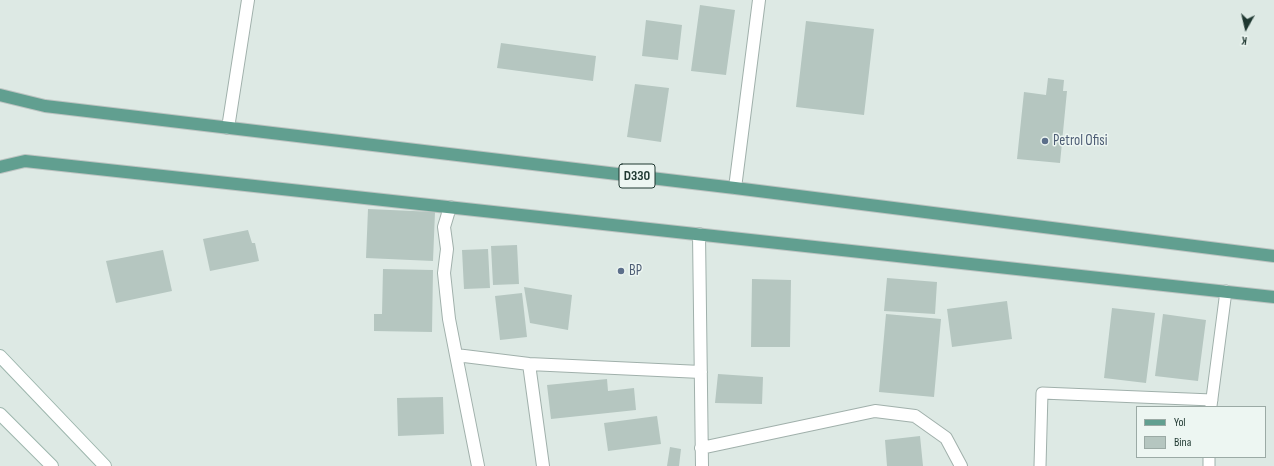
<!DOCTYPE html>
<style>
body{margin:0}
#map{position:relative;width:1274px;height:466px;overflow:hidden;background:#dde9e4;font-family:"Sofia Sans Condensed",sans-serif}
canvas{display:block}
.legend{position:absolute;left:1136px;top:406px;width:130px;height:52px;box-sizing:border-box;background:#edf6f2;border:1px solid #9baaa5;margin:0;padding:5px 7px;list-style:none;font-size:12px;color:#1f3831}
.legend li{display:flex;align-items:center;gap:8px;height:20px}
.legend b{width:20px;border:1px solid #9baaa5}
.north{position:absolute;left:1226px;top:8px;width:40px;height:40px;-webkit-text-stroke:3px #edf6f2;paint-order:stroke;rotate:188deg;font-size:11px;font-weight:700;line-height:16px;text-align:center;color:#1f3831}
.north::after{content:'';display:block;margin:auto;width:14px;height:18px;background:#1f3831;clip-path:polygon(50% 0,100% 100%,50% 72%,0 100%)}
</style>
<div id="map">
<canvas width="1274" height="466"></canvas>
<ul class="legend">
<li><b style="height:5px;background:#619f90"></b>Yol</li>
<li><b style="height:11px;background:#b5c6c0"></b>Bina</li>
</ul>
<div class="north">K</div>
</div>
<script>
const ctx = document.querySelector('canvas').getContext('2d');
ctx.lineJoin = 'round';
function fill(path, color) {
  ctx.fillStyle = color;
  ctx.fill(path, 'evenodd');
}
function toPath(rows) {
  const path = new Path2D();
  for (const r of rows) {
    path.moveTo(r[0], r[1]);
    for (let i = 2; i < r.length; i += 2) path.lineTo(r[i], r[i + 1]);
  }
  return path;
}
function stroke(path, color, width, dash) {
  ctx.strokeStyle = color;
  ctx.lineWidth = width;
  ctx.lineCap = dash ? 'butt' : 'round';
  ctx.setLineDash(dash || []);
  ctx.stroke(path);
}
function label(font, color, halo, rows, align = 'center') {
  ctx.font = font + ' "Sofia Sans Condensed",sans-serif';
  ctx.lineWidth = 3;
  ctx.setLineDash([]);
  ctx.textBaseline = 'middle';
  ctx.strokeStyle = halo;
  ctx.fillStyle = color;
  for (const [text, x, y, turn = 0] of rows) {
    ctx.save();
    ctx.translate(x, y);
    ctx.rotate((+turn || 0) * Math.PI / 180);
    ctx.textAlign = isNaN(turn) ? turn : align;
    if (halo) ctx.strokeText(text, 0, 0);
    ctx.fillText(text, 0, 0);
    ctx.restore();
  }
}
fill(toPath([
 [700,5,735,10,726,75,691,71],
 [646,20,682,25,678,60,642,56],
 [806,21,874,29,864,115,796,107],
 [501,43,596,56,593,81,497,68],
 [1048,78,1064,80,1063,91,1067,91,1060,163,1017,159,1024,92,1046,95],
 [635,84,669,88,661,142,627,137],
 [368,209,435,212,433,261,366,258],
 [248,230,252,243,255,243,259,261,210,271,203,239],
 [517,245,519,284,493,285,491,246],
 [488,249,490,288,464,289,462,250],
 [163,250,172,291,116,303,106,261],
 [383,269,433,270,432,332,374,331,374,314,382,314],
 [887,278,937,282,935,314,884,311],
 [752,279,791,280,790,347,751,347],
 [524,287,572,295,568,330,530,323],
 [522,293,527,337,500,340,495,296],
 [1007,301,1012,339,952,347,947,309],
 [1112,308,1155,313,1146,383,1104,378],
 [886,314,941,319,934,397,879,392],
 [1163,314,1206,320,1198,381,1155,376],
 [718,374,763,377,762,404,715,403],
 [607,379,608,391,634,388,636,410,551,419,547,385],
 [443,397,444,434,398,436,397,398],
 [657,416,661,444,608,451,604,423],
 [920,436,923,466,887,466,885,440],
 [670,447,681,449,679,466,667,466]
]), '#b5c6c0');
const lane = toPath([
 [1211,406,1226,291],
 [1040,466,1042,393,1212,400],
 [1209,466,1209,457]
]);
const street = toPath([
 [228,128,248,0],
 [735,188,759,0],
 [450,207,444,227,447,249,444,273,449,319,456,355,529,364,701,372],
 [699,234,702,466],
 [456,355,478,466],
 [529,364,543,466],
 [701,448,875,411,915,416,946,438,961,466]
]);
const secondary = toPath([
 [0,356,105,466],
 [0,414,52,466]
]);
const primary = toPath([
 [0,95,45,106,735,188,1274,256],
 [0,167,25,161,1274,297]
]);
stroke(lane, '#a0b0ab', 13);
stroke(street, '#a0b0ab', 14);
stroke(secondary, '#9cb5ac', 14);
stroke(primary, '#bcc3c1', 14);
stroke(lane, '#fff', 11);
stroke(street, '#fff', 12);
stroke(secondary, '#fff', 12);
stroke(primary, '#619f90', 12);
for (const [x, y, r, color] of [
 [1045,141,4,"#5c6f8a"],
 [621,271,4,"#5c6f8a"]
]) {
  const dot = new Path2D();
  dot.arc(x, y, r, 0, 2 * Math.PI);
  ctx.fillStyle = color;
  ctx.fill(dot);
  stroke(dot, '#edf6f2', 1.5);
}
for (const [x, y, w] of [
 [637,176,36]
]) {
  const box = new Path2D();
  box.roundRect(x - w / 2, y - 12, w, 24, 3);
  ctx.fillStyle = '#edf6f2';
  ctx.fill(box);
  stroke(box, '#1f3831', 1);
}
label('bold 14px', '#1f3831', null, [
 ["D330",637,176]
]);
label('15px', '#4e5e75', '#edf6f2', [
 ["Petrol Ofisi",1053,141],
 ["BP",629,271]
], 'left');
</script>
